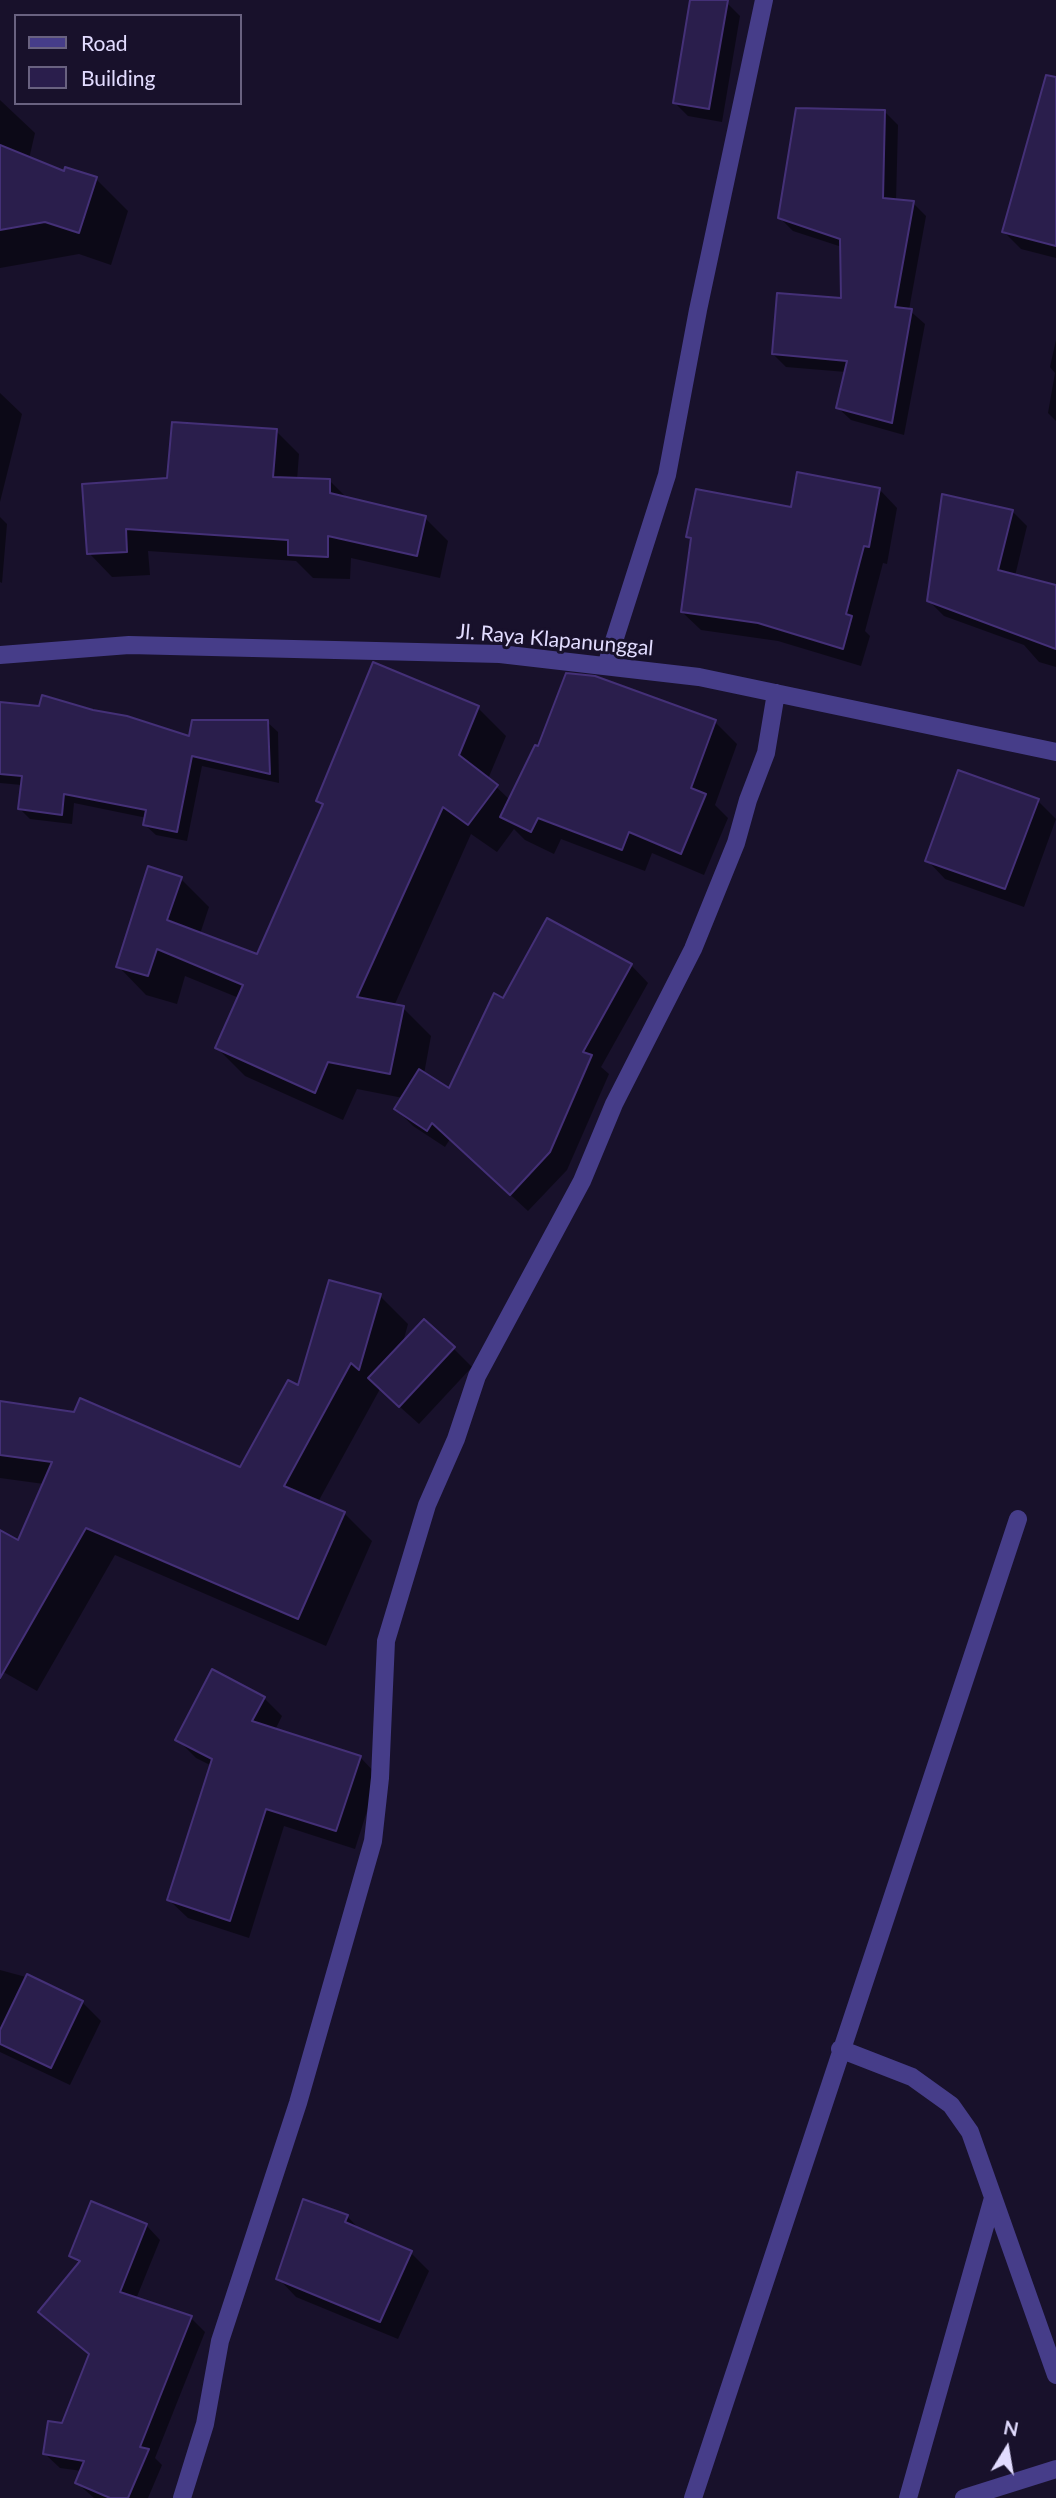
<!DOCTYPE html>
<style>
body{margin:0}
#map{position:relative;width:1056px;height:2498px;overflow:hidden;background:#18112b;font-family:Lato,sans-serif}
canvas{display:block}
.legend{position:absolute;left:14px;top:14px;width:228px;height:91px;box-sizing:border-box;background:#18112b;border:2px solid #696280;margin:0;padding:9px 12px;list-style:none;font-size:21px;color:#e2dcff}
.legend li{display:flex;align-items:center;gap:14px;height:35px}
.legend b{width:35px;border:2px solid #696280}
.north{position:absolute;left:972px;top:2414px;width:70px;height:70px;-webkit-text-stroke:5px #18112b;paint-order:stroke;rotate:11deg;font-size:19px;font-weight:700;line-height:28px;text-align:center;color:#e2dcff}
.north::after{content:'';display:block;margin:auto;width:24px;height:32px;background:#e2dcff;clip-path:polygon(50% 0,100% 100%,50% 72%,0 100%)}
</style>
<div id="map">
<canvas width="1056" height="2498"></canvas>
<ul class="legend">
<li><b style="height:9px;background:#463d89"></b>Road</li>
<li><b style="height:19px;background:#2a1e4c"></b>Building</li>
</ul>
<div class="north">N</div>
</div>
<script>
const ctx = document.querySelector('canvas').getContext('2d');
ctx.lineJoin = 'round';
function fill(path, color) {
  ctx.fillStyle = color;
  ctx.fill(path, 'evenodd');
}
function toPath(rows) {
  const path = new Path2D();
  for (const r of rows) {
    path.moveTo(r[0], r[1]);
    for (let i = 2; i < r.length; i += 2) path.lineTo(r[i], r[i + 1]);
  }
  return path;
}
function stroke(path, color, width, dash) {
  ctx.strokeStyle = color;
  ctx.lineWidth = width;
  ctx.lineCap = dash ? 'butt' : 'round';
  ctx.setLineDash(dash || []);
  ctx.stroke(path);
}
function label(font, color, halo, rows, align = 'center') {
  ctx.font = font + ' Lato,sans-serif';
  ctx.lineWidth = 6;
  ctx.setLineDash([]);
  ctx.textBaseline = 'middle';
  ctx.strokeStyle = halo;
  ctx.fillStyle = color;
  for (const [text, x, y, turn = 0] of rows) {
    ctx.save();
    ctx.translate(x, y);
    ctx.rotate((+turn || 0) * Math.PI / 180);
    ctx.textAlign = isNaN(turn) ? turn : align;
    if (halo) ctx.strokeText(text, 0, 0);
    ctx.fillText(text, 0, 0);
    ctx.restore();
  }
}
fill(toPath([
 [692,0,727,3,740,16,722,122,688,116,674,102],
 [0,100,35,133,29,159,65,173,96,179,128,211,111,265,79,254,0,268],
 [885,112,898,125,896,201,913,203,926,216,909,310,925,324,904,435,851,420,837,407,846,372,786,367,773,354,843,300,842,247,793,231,780,218],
 [1056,143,1056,258,1021,249,1004,232],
 [1056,340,1056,421,1048,413,1055,373,1050,367],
 [0,393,22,414,0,502],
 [276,431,299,454,297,480,330,481,348,499,425,518,448,541,440,578,351,558,350,579,313,578,296,561,148,551,150,575,112,577,89,553,169,479],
 [879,489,897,508,887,564,883,563,865,631,870,636,861,666,778,641,701,630,682,612,692,541,688,537],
 [1012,511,1027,526,1015,576,1056,587,1056,667,1039,662,1024,645,944,616,929,601],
 [0,517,7,524,2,583,0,582],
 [0,704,191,739,267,722,278,732,279,783,202,766,187,841,156,835,145,825,147,818,74,803,72,824,30,819,19,808,22,785,0,783],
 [478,708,506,736,488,779,510,800,715,722,737,744,715,805,728,818,704,875,652,853,645,871,561,839,554,854,525,840,514,829,497,852,471,834,394,1006,403,1008,431,1036,424,1074,450,1090,504,1000,631,965,648,983,601,1067,609,1074,567,1170,528,1211,450,1139,445,1147,413,1126,396,1109,403,1098,357,1089,343,1120,245,1076,217,1048,239,998,185,976,177,1004,146,995,118,966,181,879,209,907,200,934,258,956,324,806,318,800],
 [1038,801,1056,819,1024,907,945,879,927,860],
 [380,1296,408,1324,402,1346,453,1348,472,1367,419,1424,380,1389,318,1502,344,1513,372,1541,326,1646,115,1555,37,1691,0,1670,0,1532,19,1543,44,1484,0,1478,0,1403,241,1469,299,1388],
 [264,1698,282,1716,275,1730,360,1757,378,1776,355,1849,284,1826,249,1938,188,1918,169,1900,212,1766,196,1758,177,1739],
 [0,1970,37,1980,82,2002,101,2021,70,2085,0,2052],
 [347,2216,362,2232,411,2253,429,2271,398,2339,296,2297,278,2278],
 [146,2225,160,2240,136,2299,191,2318,205,2332,155,2458,162,2465,148,2498,94,2498,77,2483,82,2471,60,2468,45,2454,64,2425,91,2355,41,2312,80,2264,71,2255]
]), '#0007');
const building = toPath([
 [690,0,728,0,709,109,673,103,690,0],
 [1046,75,1056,77,1056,246,1002,232,1046,75],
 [796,108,885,110,883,198,914,201,895,307,912,309,892,423,836,408,847,361,772,354,777,293,841,298,840,239,778,218,796,108],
 [0,145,64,171,65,167,97,177,79,233,45,222,0,230,0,145],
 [172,422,277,429,273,477,330,479,330,493,426,516,417,556,328,536,328,557,288,555,288,540,126,529,127,552,87,554,82,484,167,478,172,422],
 [797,472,880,488,869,547,864,546,846,614,852,616,843,649,758,623,681,612,691,538,686,537,696,489,791,507,797,472],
 [942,494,1013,510,998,570,1056,585,1056,649,927,601,942,494],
 [373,662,479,706,459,755,498,785,468,825,443,807,357,997,404,1006,390,1074,328,1062,315,1093,215,1048,243,985,157,949,148,976,116,967,148,866,182,877,167,920,257,954,323,804,316,801,373,662],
 [566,673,595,676,716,720,691,788,706,794,681,854,629,832,622,850,538,818,531,832,500,817,535,745,538,746,566,673],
 [42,695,93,710,127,716,189,736,192,720,268,720,270,774,192,756,177,832,143,825,146,810,64,794,62,815,18,809,22,776,0,774,0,702,39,706,42,695],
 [958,770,1039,799,1005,889,925,861,958,770],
 [547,918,632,964,583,1052,592,1055,550,1152,510,1195,432,1123,427,1131,394,1109,419,1069,449,1088,494,993,503,998,547,918],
 [329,1280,381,1294,359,1370,351,1363,284,1486,345,1512,298,1619,86,1528,0,1678,0,1530,18,1540,52,1462,0,1455,0,1401,74,1412,80,1398,240,1467,288,1380,298,1385,329,1280],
 [424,1319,455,1347,399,1407,368,1378,424,1319],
 [212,1669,265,1697,252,1721,361,1756,336,1831,266,1809,230,1921,167,1900,212,1759,175,1740,212,1669],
 [27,1974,83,2001,51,2068,0,2044,0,2030,27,1974],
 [303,2199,348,2215,345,2222,412,2251,380,2322,276,2279,303,2199],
 [91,2201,147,2224,120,2292,192,2316,140,2447,149,2449,128,2498,110,2498,75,2483,84,2461,43,2454,48,2421,62,2423,89,2354,38,2312,80,2261,69,2256,91,2201]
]);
fill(building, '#2a1e4c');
stroke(building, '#443077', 2);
stroke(toPath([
 [0,655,129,645,500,654,699,677,1056,752],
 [606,666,667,475,698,310,764,0],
 [840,2049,912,2077,951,2105,970,2132,1056,2375],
 [182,2498,205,2424,220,2341,298,2103,373,1841,380,1778,386,1641,427,1505,456,1439,477,1376,582,1181,614,1104,693,949,736,843,748,800,766,753,776,693],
 [693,2498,1018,1519],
 [908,2498,993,2198],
 [964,2498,1056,2469]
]), '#463d89', 18);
label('21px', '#e2dcff', '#18112b', [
 ["Jl. Raya Klapanunggal",555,640,5]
]);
</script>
